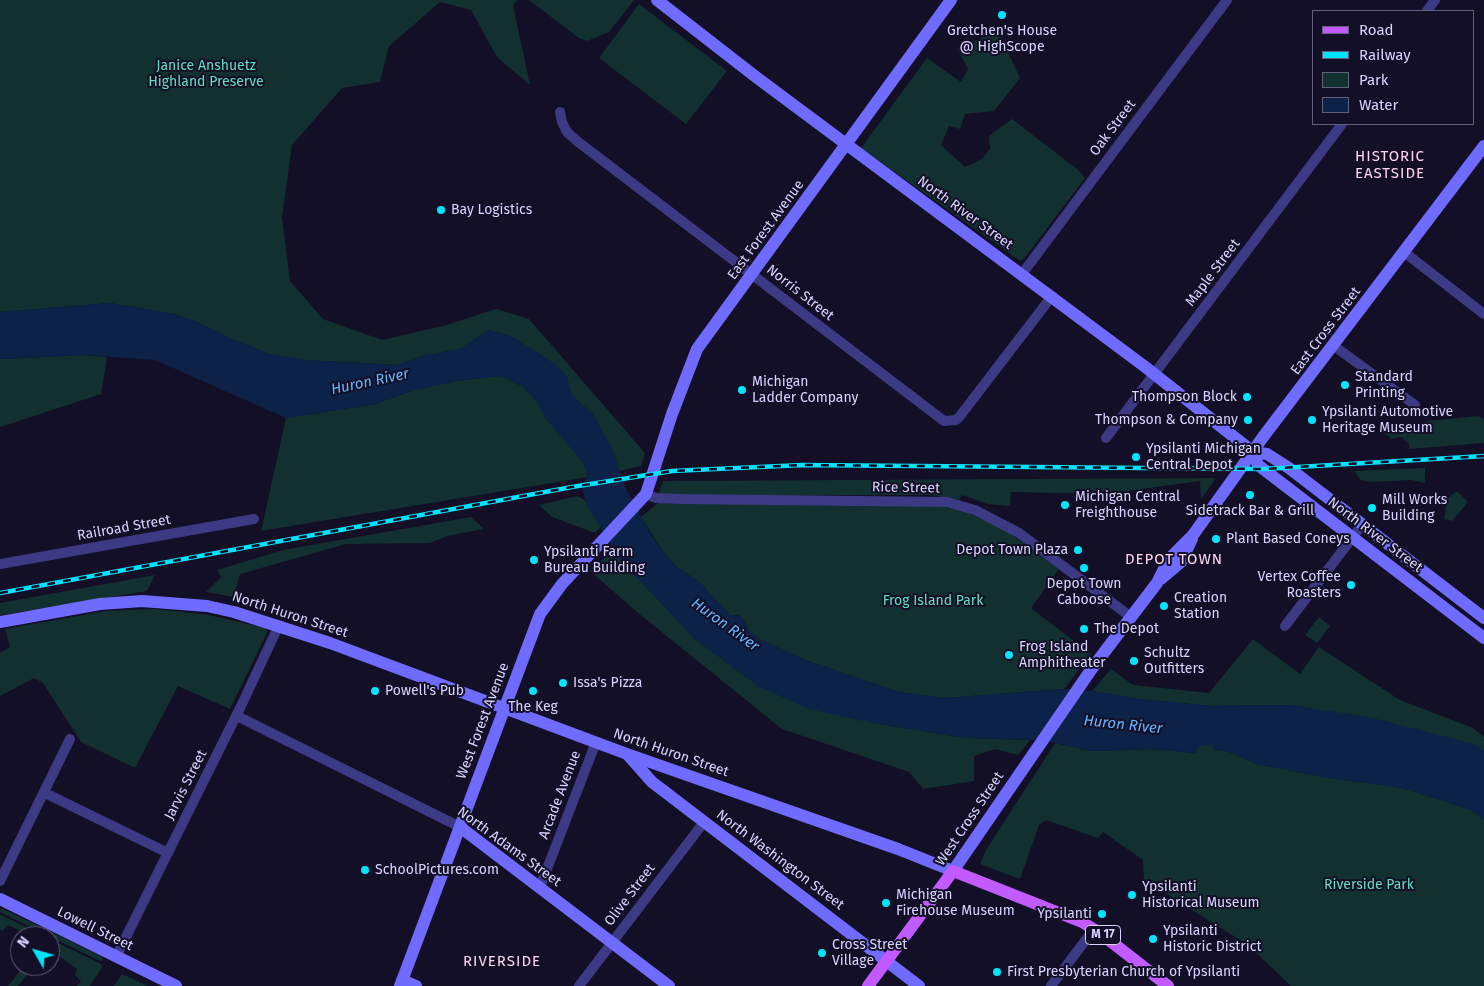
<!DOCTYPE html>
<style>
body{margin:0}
#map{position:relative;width:1484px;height:986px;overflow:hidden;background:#130f26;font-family:"Fira Sans",sans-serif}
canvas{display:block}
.legend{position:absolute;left:1312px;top:10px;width:162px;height:115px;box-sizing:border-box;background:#130f26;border:1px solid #625e7d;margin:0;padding:6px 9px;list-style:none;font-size:15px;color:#d9d4ff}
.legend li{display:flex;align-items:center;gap:10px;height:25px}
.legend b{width:25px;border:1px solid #625e7d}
.north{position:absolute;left:10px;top:926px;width:50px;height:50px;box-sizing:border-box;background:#130f26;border:1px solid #625e7d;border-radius:50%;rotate:308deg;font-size:14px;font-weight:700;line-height:20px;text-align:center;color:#d9d4ff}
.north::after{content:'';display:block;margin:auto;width:18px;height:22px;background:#00e5ff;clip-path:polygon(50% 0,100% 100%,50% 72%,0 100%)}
</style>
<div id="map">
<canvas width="1484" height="986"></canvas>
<ul class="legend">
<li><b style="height:6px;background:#c25bff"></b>Road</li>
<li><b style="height:6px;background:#00e5ff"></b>Railway</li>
<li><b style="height:14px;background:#12302f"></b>Park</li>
<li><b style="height:14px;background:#0c2248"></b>Water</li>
</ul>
<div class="north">N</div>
</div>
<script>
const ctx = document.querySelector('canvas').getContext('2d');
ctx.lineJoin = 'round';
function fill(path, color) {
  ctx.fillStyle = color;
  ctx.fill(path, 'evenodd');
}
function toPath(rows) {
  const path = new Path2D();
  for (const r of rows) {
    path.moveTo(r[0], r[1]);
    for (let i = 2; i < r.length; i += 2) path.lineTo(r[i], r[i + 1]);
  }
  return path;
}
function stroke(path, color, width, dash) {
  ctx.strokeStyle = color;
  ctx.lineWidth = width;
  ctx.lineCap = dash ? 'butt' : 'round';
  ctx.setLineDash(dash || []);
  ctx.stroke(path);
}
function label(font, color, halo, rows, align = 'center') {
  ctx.font = font + ' "Fira Sans",sans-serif';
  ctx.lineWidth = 4;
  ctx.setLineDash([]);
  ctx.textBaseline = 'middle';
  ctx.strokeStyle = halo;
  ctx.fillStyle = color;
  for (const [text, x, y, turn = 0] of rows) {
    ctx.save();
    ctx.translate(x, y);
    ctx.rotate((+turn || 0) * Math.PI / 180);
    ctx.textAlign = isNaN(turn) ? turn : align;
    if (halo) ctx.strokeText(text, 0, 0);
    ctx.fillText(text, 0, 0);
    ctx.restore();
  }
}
fill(toPath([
 [0,0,517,0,513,5,530,85,497,57,471,10,440,2,389,46,380,82,342,88,292,145,282,217,290,281,323,319,382,340,447,325,496,309,529,319,645,453,641,466,620,471,593,414,571,395,567,377,547,359,510,336,489,330,462,348,423,356,398,365,305,360,269,354,232,339,197,322,174,314,110,303,0,312],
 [529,0,634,0,609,32,587,41,579,38],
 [639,4,727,71,686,124,599,58],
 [998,31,1020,78,994,111,965,114,960,129,949,126,941,145,965,167,982,159,990,149,989,136,1012,119,1077,169,1085,178,1024,259,1020,261,861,148,927,58,961,82,968,69,957,48],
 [83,355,107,357,101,394,0,427,0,359],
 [500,376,524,387,536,400,546,418,583,462,588,477,261,531,286,418,375,404,411,391,455,381],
 [1479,416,1484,420,1484,443,1409,449,1409,444,1401,437,1392,439,1381,431,1428,421],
 [1425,468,1425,483,1411,480,1369,482,1361,480,1354,471],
 [1216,478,1201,499,1200,481,1105,494,1011,492,1010,506,988,504,962,495,959,500,931,495,660,495,659,493,663,481],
 [1457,491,1468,502,1452,521,1444,519,1447,499],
 [578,496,586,501,601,527,595,533,552,517,539,505],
 [658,503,939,506,964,511,1008,532,1059,569,1031,608,1091,654,1064,689,945,698,899,692,805,660,761,640,749,631,743,619,737,615,730,615,699,582,677,567,664,553,641,517],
 [471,517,484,529,447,536,430,543,346,544,240,574,234,597,206,592,221,577,217,570,283,550],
 [608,554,616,555,695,639,760,687,873,723,965,738,1030,740,1018,755,995,749,974,756,974,781,923,789,909,772,782,729,637,612,590,571],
 [155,575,147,591,0,615,0,603],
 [155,609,209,615,265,628,268,631,230,709,178,686,135,768,81,742,43,683,34,678,0,696,0,653,10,647,5,629,106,611],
 [1319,617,1330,626,1317,643,1305,635],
 [1253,639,1300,674,1319,647,1400,700,1473,728,1484,737,1484,752,1473,744,1292,705,1212,706,1138,699,1092,691,1111,669,1133,685,1209,693],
 [1055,743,1092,751,1153,749,1195,753,1198,746,1204,744,1212,745,1215,750,1229,752,1257,764,1329,778,1403,788,1471,810,1484,820,1484,986,1291,986,1248,945,1144,880,1143,860,1103,832,1098,838,1046,820,1039,825,1020,879,980,864,986,850],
 [1,908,101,956,103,958,102,961,98,960,0,912],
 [0,915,1,915,44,936,31,936,8,925,2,931,0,929],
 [50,939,101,964,102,967,90,986,77,986,81,981,75,975,77,969,55,953,50,956],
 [24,966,34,966,18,986,8,986],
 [122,974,148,986,114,986]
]), '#12302f');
fill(toPath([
 [110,303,174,314,197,322,232,339,269,354,305,360,398,365,423,356,462,348,489,330,510,336,547,359,559,367,567,377,572,395,593,414,613,451,626,489,650,533,664,553,677,567,699,582,730,615,741,616,749,631,761,640,805,660,899,692,945,698,1064,689,1092,691,1138,699,1212,706,1292,705,1373,718,1474,744,1484,752,1484,820,1471,810,1403,788,1329,778,1257,764,1229,752,1215,750,1212,745,1198,746,1195,753,1153,749,1092,751,1043,740,965,738,873,723,809,709,760,687,695,639,616,555,606,535,588,508,581,485,588,477,583,462,545,418,536,400,524,387,500,376,455,381,411,391,375,404,286,418,155,360,83,355,0,359,0,312]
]), '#0c2248');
stroke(toPath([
 [1427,11,1435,0],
 [560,112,562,122,567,132,577,141,944,421,956,420,960,416,1052,296],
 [1404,252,1484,314],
 [1022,274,1227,0],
 [1334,346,1415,405],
 [1106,438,1342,124],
 [646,494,656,498,682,499,947,502,975,510,1019,533,1131,617],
 [0,564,254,519],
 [1285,626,1362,525],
 [237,716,460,827],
 [45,793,168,853],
 [0,881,70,739],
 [540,887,596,742],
 [116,957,241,706,279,625],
 [579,986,704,822],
 [1051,986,1094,929]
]), '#3d3a85', 10);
stroke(toPath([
 [657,0,756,77,1144,366,1243,444,1253,452,1258,465,1484,638],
 [1253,452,1267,454,1289,468,1484,618],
 [1161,579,1181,562,1192,539],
 [0,622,100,604,142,601,207,606,234,612,330,643,627,754,898,849,953,871,1093,667,1157,583,1169,559,1193,535,1263,437,1484,146],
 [628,755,652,782,919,986],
 [460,827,669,986],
 [0,899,176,986],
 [402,980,416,986],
 [400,986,540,614,562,584,646,494,672,414,697,349,951,0]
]), '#6f6bff', 12);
stroke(toPath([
 [868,986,953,871,1082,922,1100,933,1168,986]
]), '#c25bff', 12);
const rail = toPath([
 [0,593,572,487,672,471,802,465,1264,469,1484,456]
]);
stroke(rail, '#00e5ff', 4.5);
stroke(rail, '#130f26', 2.5, [8]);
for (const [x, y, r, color] of [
 [1002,15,5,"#00e5ff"],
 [441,210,5,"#00e5ff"],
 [1345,385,5,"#00e5ff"],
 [742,390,5,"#00e5ff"],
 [1247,397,5,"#00e5ff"],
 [1248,420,5,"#00e5ff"],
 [1312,420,5,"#00e5ff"],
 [1136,457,5,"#00e5ff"],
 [1250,495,5,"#00e5ff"],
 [1065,505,5,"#00e5ff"],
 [1372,508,5,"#00e5ff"],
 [1216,539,5,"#00e5ff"],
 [1078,550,5,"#00e5ff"],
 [534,560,5,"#00e5ff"],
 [1084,568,5,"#00e5ff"],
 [1351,585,5,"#00e5ff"],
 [1164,606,5,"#00e5ff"],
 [1084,629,5,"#00e5ff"],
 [1009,655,5,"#00e5ff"],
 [1134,661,5,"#00e5ff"],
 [563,683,5,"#00e5ff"],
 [375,691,5,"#00e5ff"],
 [533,691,5,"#00e5ff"],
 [365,870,5,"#00e5ff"],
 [1132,895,5,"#00e5ff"],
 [886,903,5,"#00e5ff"],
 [1102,914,5,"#00e5ff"],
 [1153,939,5,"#00e5ff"],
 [822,953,5,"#00e5ff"],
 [997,972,5,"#00e5ff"]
]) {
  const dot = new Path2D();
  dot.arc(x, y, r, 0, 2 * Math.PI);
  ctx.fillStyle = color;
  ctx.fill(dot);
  stroke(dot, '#130f26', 2);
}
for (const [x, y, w] of [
 [1103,935,35]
]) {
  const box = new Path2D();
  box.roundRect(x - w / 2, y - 9.5, w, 19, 4);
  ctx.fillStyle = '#130f26';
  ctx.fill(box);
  stroke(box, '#d9d4ff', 1);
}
label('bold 12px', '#d9d4ff', null, [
 ["M 17",1103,935]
]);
label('14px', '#d9d4ff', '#130f26', [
 ["Gretchen's House",1002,31,"center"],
 ["@ HighScope",1002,47,"center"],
 ["Bay Logistics",451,210],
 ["Standard",1355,377],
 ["Printing",1355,393],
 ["Michigan",752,382],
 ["Ladder Company",752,398],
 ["Thompson Block",1237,397,"right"],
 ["Ypsilanti Automotive",1322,412],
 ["Heritage Museum",1322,428],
 ["Thompson & Company",1238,420,"right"],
 ["Ypsilanti Michigan",1146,449],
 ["Central Depot",1146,465],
 ["Michigan Central",1075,497],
 ["Freighthouse",1075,513],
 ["Mill Works",1382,500],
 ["Building",1382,516],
 ["Sidetrack Bar & Grill",1250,511,"center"],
 ["Plant Based Coneys",1226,539],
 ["Depot Town Plaza",1068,550,"right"],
 ["Ypsilanti Farm",544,552],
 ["Bureau Building",544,568],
 ["Vertex Coffee",1341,577,"right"],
 ["Roasters",1341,593,"right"],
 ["Depot Town",1084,584,"center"],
 ["Caboose",1084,600,"center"],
 ["Creation",1174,598],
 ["Station",1174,614],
 ["The Depot",1094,629],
 ["Frog Island",1019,647],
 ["Amphitheater",1019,663],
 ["Schultz",1144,653],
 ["Outfitters",1144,669],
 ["Issa's Pizza",573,683],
 ["Powell's Pub",385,691],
 ["The Keg",533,707,"center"],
 ["SchoolPictures.com",375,870],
 ["Ypsilanti",1142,887],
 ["Historical Museum",1142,903],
 ["Michigan",896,895],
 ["Firehouse Museum",896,911],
 ["Ypsilanti",1092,914,"right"],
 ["Ypsilanti",1163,931],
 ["Historic District",1163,947],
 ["Cross Street",832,945],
 ["Village",832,961],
 ["First Presbyterian Church of Ypsilanti",1007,972]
], 'left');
label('14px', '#5fe0c0', '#130f26', [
 ["Janice Anshuetz",206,66],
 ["Highland Preserve",206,82],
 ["Frog Island Park",933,601],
 ["Riverside Park",1369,885]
]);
label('14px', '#d9d4ff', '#130f26', [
 ["Oak Street",1113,128,-53],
 ["North River Street",965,213,36],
 ["East Forest Avenue",766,230,-54],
 ["Maple Street",1213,273,-53],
 ["Norris Street",800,293,38],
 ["East Cross Street",1326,331,-53],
 ["Rice Street",906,488,1],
 ["Railroad Street",124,528,-10],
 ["North River Street",1375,535,37],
 ["North Huron Street",290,615,18],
 ["West Forest Avenue",483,721,-69],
 ["North Huron Street",671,753,19],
 ["Jarvis Street",186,785,-63],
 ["Arcade Avenue",560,795,-69],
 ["West Cross Street",970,819,-56],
 ["North Adams Street",509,847,36],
 ["North Washington Street",780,860,37],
 ["Olive Street",630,895,-53],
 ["Lowell Street",95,929,26]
]);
ctx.letterSpacing = '1px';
label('15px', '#ffd6f0', '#130f26', [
 ["HISTORIC",1390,157],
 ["EASTSIDE",1390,174],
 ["DEPOT TOWN",1174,560],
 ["RIVERSIDE",502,962]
]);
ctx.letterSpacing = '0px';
label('italic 15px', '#62b6ff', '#130f26', [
 ["Huron River",370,382,-12],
 ["Huron River",725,625,36],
 ["Huron River",1123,725,6]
]);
</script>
